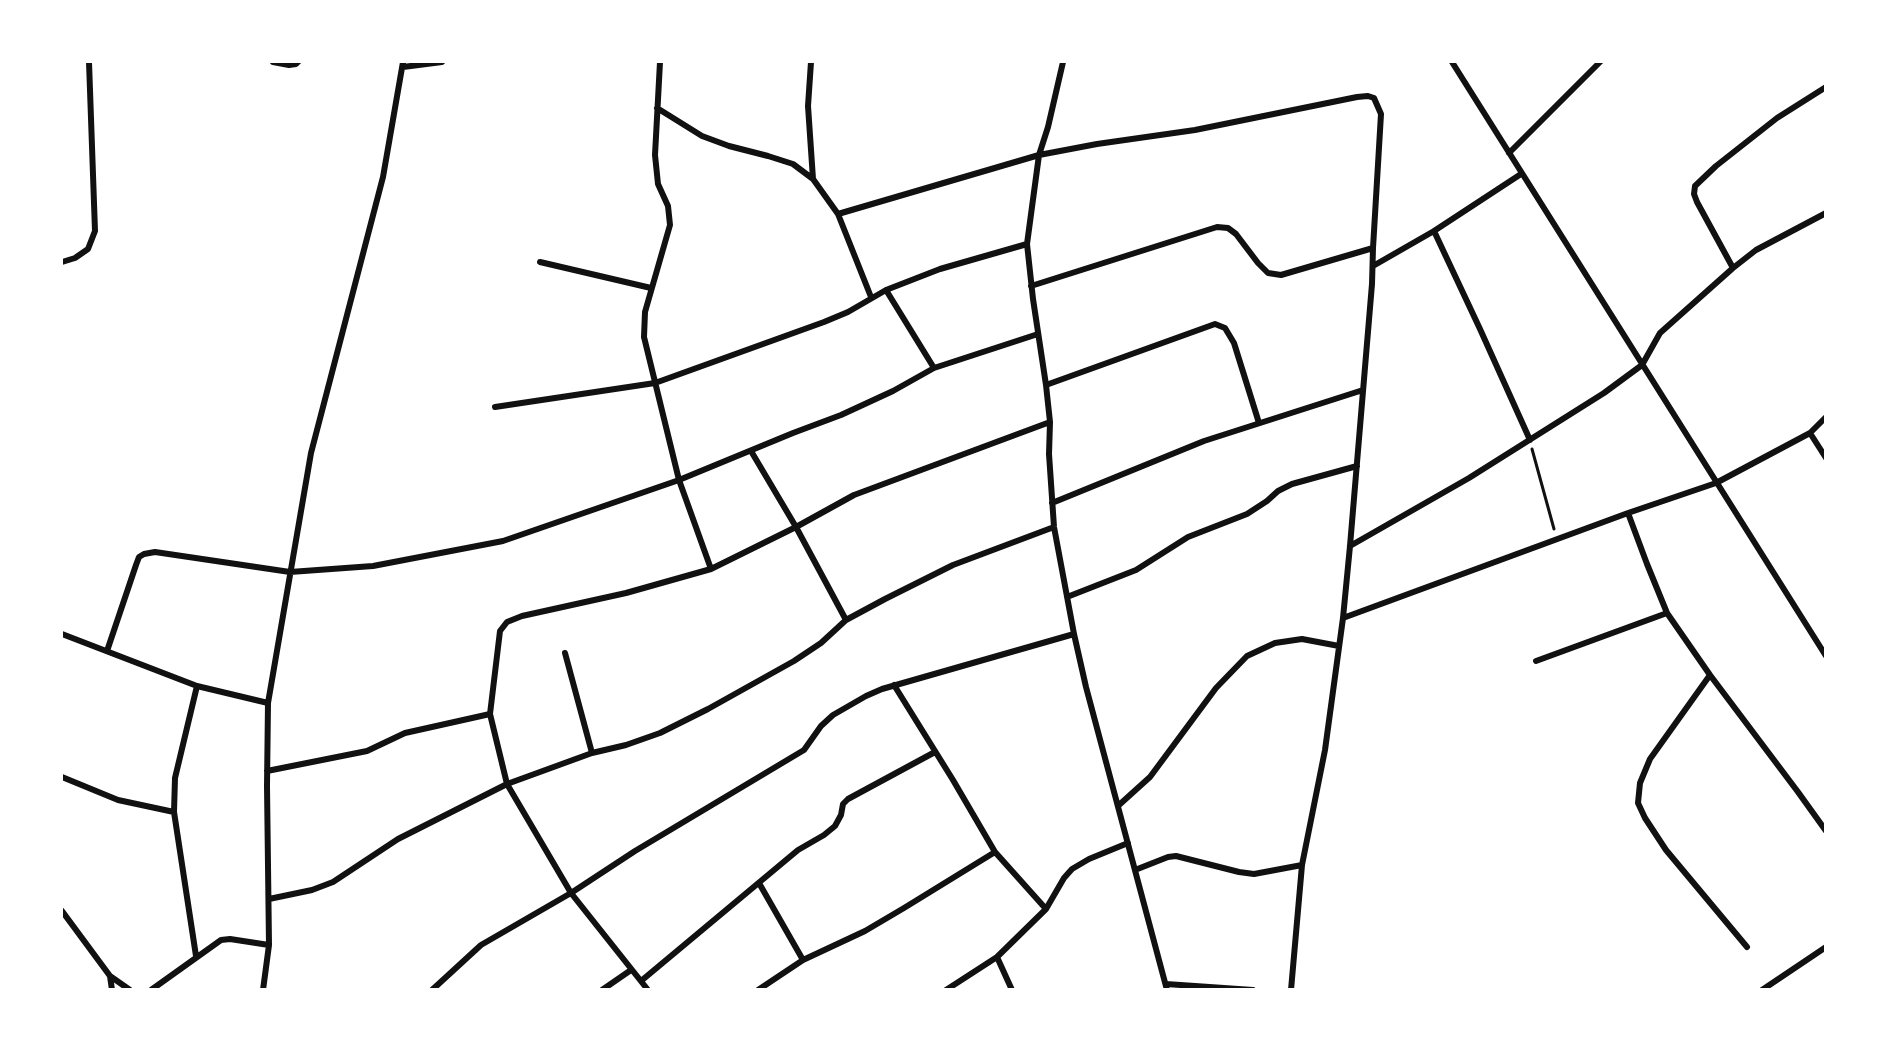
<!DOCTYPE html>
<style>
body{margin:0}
#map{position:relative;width:1887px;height:1051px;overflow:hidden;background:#fff;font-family:"Noto Serif",serif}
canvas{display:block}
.frame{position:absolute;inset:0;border:63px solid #fff;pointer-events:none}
</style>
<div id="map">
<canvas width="1887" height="1051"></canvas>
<div class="frame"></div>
</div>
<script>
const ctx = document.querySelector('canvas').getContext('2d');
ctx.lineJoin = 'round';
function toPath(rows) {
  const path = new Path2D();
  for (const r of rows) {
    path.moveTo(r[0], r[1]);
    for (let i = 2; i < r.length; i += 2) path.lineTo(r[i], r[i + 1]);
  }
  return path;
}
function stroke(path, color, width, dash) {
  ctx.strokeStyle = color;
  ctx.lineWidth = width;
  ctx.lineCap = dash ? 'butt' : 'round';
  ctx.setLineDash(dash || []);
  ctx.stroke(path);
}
stroke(toPath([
 [1532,449,1554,529]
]), '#111', 3);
stroke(toPath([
 [273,62,289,65,296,64,298,62],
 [660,62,655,155,658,184,668,206,670,225,645,312,644,337,679,480,711,569],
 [811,62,808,106,813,179],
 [1063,62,1048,127,1039,155,1027,244,1033,299,1046,385,1050,422,1049,454,1054,527,1074,634,1086,687,1167,990],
 [1452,62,1826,656],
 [403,67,442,62],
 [657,108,702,136,729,146,768,156,793,164,813,179,838,214,871,297],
 [1509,153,1600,62],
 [838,214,1039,155,1097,144,1195,130,1357,97,1368,96,1374,98,1381,114,1373,248,1372,284,1350,546,1343,618,1325,750,1302,865,1291,990],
 [1434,231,1480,329,1530,440],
 [62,262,75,258,88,249,95,231,89,62],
 [540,262,651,288],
 [1373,266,1434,231,1521,174],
 [1733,268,1697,202,1694,194,1695,186,1716,166,1777,118,1826,87],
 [1031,286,1217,227,1228,228,1236,234,1258,263,1268,273,1281,275,1373,248],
 [886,290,934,368],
 [1046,385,1215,324,1225,328,1234,343,1259,423],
 [495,407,655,383,824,322,848,312,886,290,940,269,1027,244],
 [1810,433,1826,417],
 [751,451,796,527,846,620],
 [1052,503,1204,441,1363,390],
 [1628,513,1647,564,1667,613,1710,675,1798,792,1826,831],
 [1350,546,1469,478,1604,393,1642,365,1660,333,1733,268,1756,250,1826,213],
 [1067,597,1136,570,1188,537,1247,514,1267,501,1278,491,1292,484,1357,466],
 [1343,618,1628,513,1716,483,1810,433,1826,458],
 [62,634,197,686,268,703],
 [107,651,136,565,139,557,144,554,155,552,290,572,373,566,503,541,679,480,793,433,841,415,893,391,934,368,1038,334],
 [565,653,592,753],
 [1536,661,1667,613],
 [1710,675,1650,759,1640,783,1638,803,1645,818,1666,850,1747,947],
 [894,685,953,780,995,852,1046,909],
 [267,771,367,751,405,733,490,714],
 [62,777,118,800,174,812],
 [1119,805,1150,777,1216,688,1247,656,1275,643,1302,639,1339,646],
 [1135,870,1168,857,1176,856,1239,872,1254,874,1302,865],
 [759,883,803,960],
 [269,899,312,890,333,882,398,839,507,784,592,753,626,745,660,733,708,709,794,661,821,643,846,620,885,599,953,565,1054,527],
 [62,911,110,976,130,990],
 [196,956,174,812,175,778,197,686],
 [997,957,1012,990],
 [110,976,112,990],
 [641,981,798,850,824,835,835,826,841,815,843,804,848,799,935,752],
 [1166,984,1253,990],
 [151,990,221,940,230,939,269,945],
 [263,990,269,945,267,786,268,703,311,453,383,177,403,62],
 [432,990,481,945,571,893,635,851,804,750,821,726,833,715,866,696,882,689,1074,634],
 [602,990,631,970],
 [648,990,571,893,507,784,490,714,500,631,507,622,522,616,626,593,711,569,796,527,854,495,1050,422],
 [758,990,803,960,865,931,904,908,995,852],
 [946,990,997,957,1046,909,1064,878,1072,869,1089,859,1128,843],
 [1762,990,1826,947]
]), '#111', 6);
</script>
